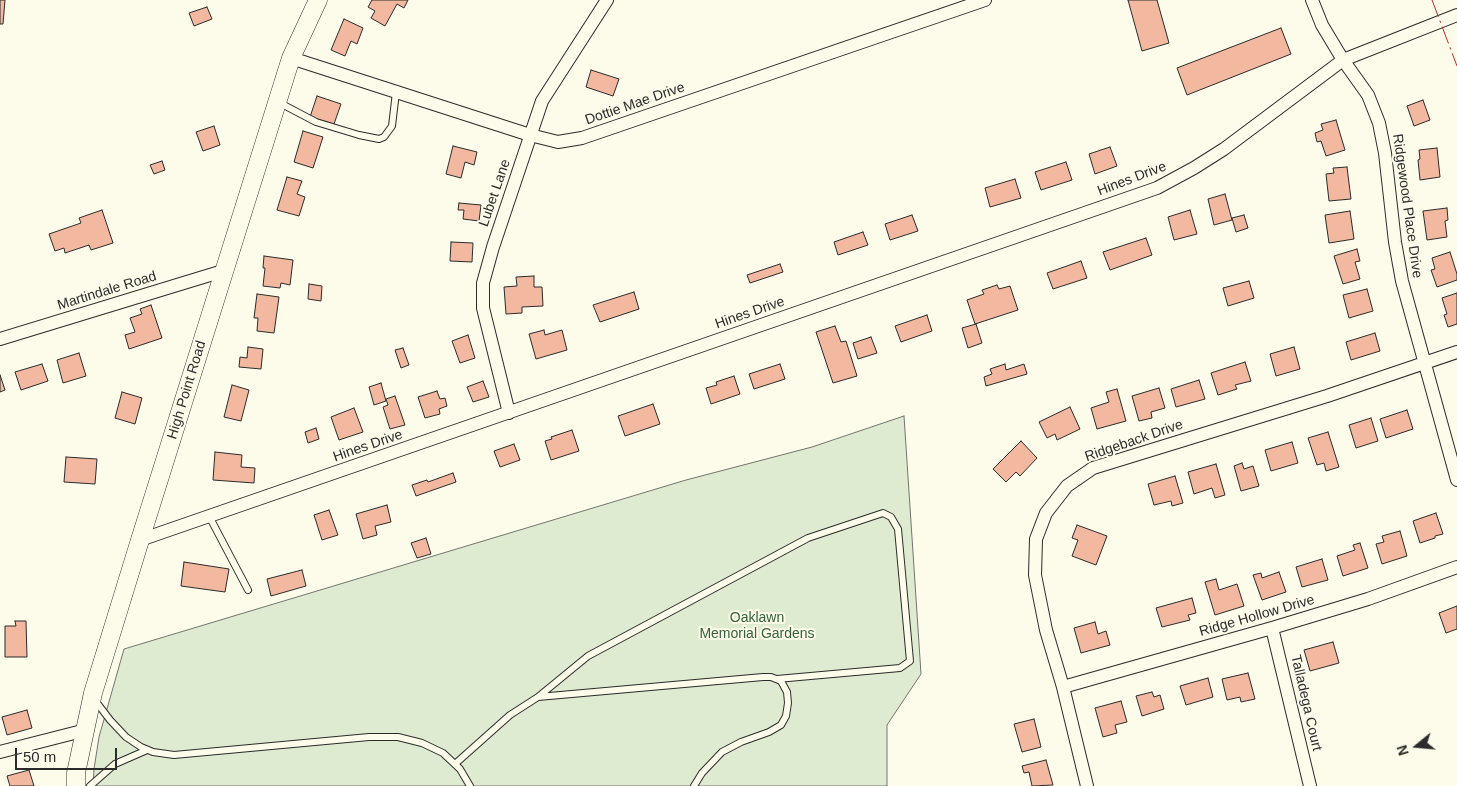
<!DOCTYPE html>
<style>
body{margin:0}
#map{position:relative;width:1457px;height:786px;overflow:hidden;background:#fdfbea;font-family:Helvetica,sans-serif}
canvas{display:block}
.north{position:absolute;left:1392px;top:721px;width:50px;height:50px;-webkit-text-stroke:4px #fdfbea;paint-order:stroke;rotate:253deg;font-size:14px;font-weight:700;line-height:20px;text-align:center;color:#2b2b2b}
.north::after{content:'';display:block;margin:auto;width:18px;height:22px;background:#2b2b2b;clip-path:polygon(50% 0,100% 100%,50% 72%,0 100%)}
.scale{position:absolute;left:15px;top:748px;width:102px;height:22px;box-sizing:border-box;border:2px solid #2b2b2b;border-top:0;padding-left:6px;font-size:15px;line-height:18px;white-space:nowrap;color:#2b2b2b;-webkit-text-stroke:4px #fdfbea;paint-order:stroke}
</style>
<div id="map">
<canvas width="1457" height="786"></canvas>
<div class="north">N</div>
<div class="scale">50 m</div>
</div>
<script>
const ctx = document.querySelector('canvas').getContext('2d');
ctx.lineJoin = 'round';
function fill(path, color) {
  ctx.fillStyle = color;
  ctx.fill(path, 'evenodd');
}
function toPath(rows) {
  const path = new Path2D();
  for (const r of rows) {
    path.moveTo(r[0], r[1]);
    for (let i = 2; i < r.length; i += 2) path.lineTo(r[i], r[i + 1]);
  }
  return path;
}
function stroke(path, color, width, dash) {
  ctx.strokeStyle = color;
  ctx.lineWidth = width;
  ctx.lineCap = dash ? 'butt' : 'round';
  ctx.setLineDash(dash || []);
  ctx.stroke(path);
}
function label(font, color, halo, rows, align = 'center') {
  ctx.font = font + ' Helvetica,sans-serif';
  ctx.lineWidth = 4;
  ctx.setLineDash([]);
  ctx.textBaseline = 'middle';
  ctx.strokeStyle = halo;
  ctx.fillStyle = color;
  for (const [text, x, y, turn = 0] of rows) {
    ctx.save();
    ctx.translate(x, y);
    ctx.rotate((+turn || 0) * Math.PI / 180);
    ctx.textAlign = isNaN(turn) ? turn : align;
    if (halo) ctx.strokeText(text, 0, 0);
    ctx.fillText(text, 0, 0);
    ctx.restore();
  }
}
const green = toPath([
 [904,416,921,674,887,725,887,786,93,786,94,769,99,737,124,649,686,480,812,447,904,416]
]);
fill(green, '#deebd1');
stroke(green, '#74746e', 1);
const building = toPath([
 [0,0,5,0,3,24,0,24,0,0],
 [372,0,408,0,404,8,397,4,385,26,371,18,375,11,368,7,372,0],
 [1128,0,1157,0,1169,43,1142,51,1128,0],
 [207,7,212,19,194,26,189,13,207,7],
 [344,19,363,28,357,44,351,41,345,56,331,50,344,19],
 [1281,28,1291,54,1187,95,1177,68,1281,28],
 [591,70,619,79,613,96,586,87,591,70],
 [317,96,341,104,334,124,310,117,317,96],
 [1423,100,1430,120,1414,126,1407,106,1423,100],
 [1336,120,1345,150,1326,156,1321,141,1317,142,1315,133,1323,130,1321,124,1336,120],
 [214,126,220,145,203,151,196,132,214,126],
 [303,131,323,137,313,168,294,162,303,131],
 [453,146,477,152,474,165,465,162,461,178,446,174,453,146],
 [1110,147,1117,166,1095,174,1089,154,1110,147],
 [1437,148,1440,177,1420,180,1418,160,1420,159,1419,150,1437,148],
 [162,161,165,170,154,174,150,165,162,161],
 [1066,162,1072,180,1041,190,1035,172,1066,162],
 [1347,167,1351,199,1329,201,1326,174,1334,173,1333,168,1347,167],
 [287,177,302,181,297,194,305,197,299,216,277,210,287,177],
 [1015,179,1021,198,990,207,985,188,1015,179],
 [1225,194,1232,220,1214,225,1208,199,1225,194],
 [459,203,481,205,479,221,463,219,464,210,458,210,459,203],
 [1447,208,1448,220,1445,221,1447,237,1427,240,1423,211,1447,208],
 [102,210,113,243,91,250,89,245,65,253,64,248,55,251,49,234,81,223,79,218,102,210],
 [1190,210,1197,234,1174,240,1168,217,1190,210],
 [1350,211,1354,239,1329,243,1325,215,1350,211],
 [912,215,918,231,890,240,885,224,912,215],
 [1244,215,1248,228,1236,232,1232,218,1244,215],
 [863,232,868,245,838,255,834,242,863,232],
 [1146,238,1152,255,1110,270,1103,252,1146,238],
 [451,242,473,243,472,262,450,261,451,242],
 [1357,249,1360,261,1355,262,1360,279,1343,284,1334,256,1357,249],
 [1450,252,1457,274,1457,280,1437,287,1431,270,1435,269,1432,258,1450,252],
 [264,256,293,260,290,285,281,283,280,288,263,286,265,268,263,268,264,256],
 [1081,261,1087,278,1053,289,1047,273,1081,261],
 [780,264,783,272,750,283,747,275,780,264],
 [534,276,534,287,542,287,543,306,522,307,522,313,506,314,504,287,517,286,516,277,534,276],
 [1249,281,1254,298,1228,306,1223,288,1249,281],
 [309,284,322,286,321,301,308,299,309,284],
 [997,285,999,289,1010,286,1018,310,975,324,967,300,984,294,982,290,997,285],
 [1367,289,1373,311,1349,318,1343,295,1367,289],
 [634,292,639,309,600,322,593,305,634,292],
 [1457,293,1457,324,1448,327,1444,315,1447,314,1442,298,1457,293],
 [257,294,279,297,274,333,257,331,258,318,254,318,257,294],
 [151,305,162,338,129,349,125,335,135,332,130,318,142,314,140,309,151,305],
 [927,315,932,331,901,342,895,326,927,315],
 [976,324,982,343,968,348,962,328,976,324],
 [835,326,841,342,846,341,857,376,833,383,816,332,835,326],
 [544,330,545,335,562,330,567,350,536,359,529,334,544,330],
 [1375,333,1380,351,1351,360,1346,342,1375,333],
 [468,335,475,358,460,363,452,341,468,335],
 [871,337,877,353,858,359,853,343,871,337],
 [248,347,263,349,261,369,239,367,240,357,247,358,248,347],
 [1294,347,1300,369,1276,376,1270,354,1294,347],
 [403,348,409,365,401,368,395,350,403,348],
 [79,353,86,376,63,383,57,360,79,353],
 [1245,362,1251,381,1235,385,1237,389,1218,395,1211,373,1245,362],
 [42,364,48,381,21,390,15,372,42,364],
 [780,364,785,379,754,389,749,374,780,364],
 [1005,364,1006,370,1024,364,1027,374,986,386,984,377,992,374,990,369,1005,364],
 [0,375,5,390,0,392,0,375],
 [734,376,740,394,711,404,706,388,717,385,716,382,734,376],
 [1199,380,1205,399,1176,407,1171,389,1199,380],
 [483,381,489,397,473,402,467,387,483,381],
 [381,383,386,401,374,405,369,387,381,383],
 [232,385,249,390,241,421,224,417,232,385],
 [1159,388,1165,408,1151,412,1152,418,1139,421,1132,396,1159,388],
 [1117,389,1126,421,1097,429,1091,408,1109,402,1106,392,1117,389],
 [437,391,440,399,445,398,447,406,439,409,440,414,425,418,418,397,437,391],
 [122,392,142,398,135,424,115,418,122,392],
 [395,396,405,425,390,429,383,407,388,405,386,399,395,396],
 [653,404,660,424,625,436,618,416,653,404],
 [1070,407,1080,429,1057,440,1055,434,1047,438,1039,422,1070,407],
 [354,408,363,432,339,440,331,417,354,408],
 [1407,410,1413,429,1386,438,1380,419,1407,410],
 [1371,418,1378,441,1356,448,1349,425,1371,418],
 [316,428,319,439,308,443,305,432,316,428],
 [572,430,579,451,551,460,545,441,552,439,551,437,572,430],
 [1328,432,1339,467,1326,471,1324,463,1317,465,1308,438,1328,432],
 [1021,441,1037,458,1020,476,1016,472,1006,482,993,469,1021,441],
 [1292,442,1298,463,1271,471,1265,450,1292,442],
 [514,444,520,460,500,467,494,451,514,444],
 [215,452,242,455,241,467,255,468,254,483,213,480,215,452],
 [66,457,97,459,95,484,64,482,66,457],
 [1242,463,1244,469,1253,466,1259,486,1241,491,1234,466,1242,463],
 [1216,464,1225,495,1215,498,1212,488,1194,494,1188,472,1216,464],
 [453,473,456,482,416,496,412,485,427,480,428,482,453,473],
 [1175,476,1183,503,1172,506,1171,501,1154,505,1148,484,1175,476],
 [387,505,391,522,375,526,377,535,363,539,356,514,387,505],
 [329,510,338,535,322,540,314,515,329,510],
 [1436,513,1443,534,1435,536,1435,538,1420,543,1413,521,1436,513],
 [1077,525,1107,536,1096,565,1072,556,1078,540,1072,538,1077,525],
 [1400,531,1407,556,1382,564,1376,544,1384,542,1382,536,1400,531],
 [426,538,431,554,417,558,411,543,426,538],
 [1360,543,1368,568,1343,576,1337,556,1355,550,1353,545,1360,543],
 [1322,559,1328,580,1302,587,1296,567,1322,559],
 [184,562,229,569,225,592,181,586,184,562],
 [302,570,306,586,271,596,267,579,302,570],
 [1279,572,1286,592,1262,600,1253,575,1261,573,1262,578,1279,572],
 [1216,579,1219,590,1237,584,1244,606,1215,615,1205,582,1216,579],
 [1192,598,1196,613,1188,615,1190,620,1162,627,1156,608,1192,598],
 [1457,606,1457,629,1446,633,1439,613,1457,606],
 [15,621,26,621,27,657,5,657,5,626,16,626,15,621],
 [1095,622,1098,634,1106,631,1110,645,1081,653,1074,628,1095,622],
 [1333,642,1339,663,1310,671,1304,650,1333,642],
 [1248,673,1255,699,1241,702,1240,697,1227,700,1222,679,1248,673],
 [1208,678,1213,697,1186,705,1180,686,1208,678],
 [1152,692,1154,697,1160,695,1164,709,1142,716,1136,696,1152,692],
 [1121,701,1127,722,1115,725,1117,733,1103,737,1095,708,1121,701],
 [27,710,32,728,7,735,2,717,27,710],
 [1034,719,1041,747,1022,752,1014,724,1034,719],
 [1046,760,1053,785,1032,786,1029,772,1024,773,1022,766,1046,760],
 [29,770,34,786,10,786,7,776,29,770]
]);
fill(building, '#f2b8a0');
stroke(building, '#2b2b2b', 1);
const lane = toPath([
 [278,102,316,122,359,135,379,139,384,137,392,126,396,92],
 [209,516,248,590],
 [538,697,588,656,808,538,883,513,891,517,898,529,910,661,900,668,777,679],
 [94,699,110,720,126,737,141,747,153,752,174,755,369,737,398,737,422,743,443,753,460,769,470,786],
 [455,764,510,715,538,697,763,677,771,677,781,681,787,692,788,703,786,716,781,725,769,732,741,742,722,752,702,773,694,786],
 [90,786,115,764,147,750]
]);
const street = toPath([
 [1312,0,1322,25,1343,60,1368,95,1379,123,1385,153,1395,242,1402,281,1457,480],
 [291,58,530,135,558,142,582,138,985,0],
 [0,339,223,271],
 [509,413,483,308,483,283,493,247,542,101,607,0],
 [140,540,1157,188,1194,168,1224,149,1343,60,1457,15],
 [1272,628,1310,786],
 [1063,687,1272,628,1368,599,1457,567],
 [0,752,86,730],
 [1087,786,1063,687,1046,630,1035,575,1036,539,1046,513,1067,486,1093,468,1327,396,1457,352]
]);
const secondary = toPath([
 [76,786,76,773,93,693,140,540,291,58,318,0]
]);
stroke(lane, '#2b2b2b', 8);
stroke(street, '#2b2b2b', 14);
stroke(secondary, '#2b2b2b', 19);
stroke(lane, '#fdfbea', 6);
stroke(street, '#fdfbea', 12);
stroke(secondary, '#fdfbea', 18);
stroke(toPath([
 [1432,0,1457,66]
]), '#c62828', 1, [18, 4, 2.5, 4]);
label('14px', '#2b2b2b', '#fdfbea', [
 ["Dottie Mae Drive",635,104,-19],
 ["Hines Drive",1132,179,-21],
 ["Lubet Lane",495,193,-71],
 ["Ridgewood Place Drive",1407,206,82],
 ["Martindale Road",107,291,-17],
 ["Hines Drive",750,313,-19],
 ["High Point Road",187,390,-73],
 ["Ridgeback Drive",1134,441,-19],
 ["Hines Drive",368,446,-19],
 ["Ridge Hollow Drive",1257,616,-16],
 ["Talladega Court",1306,703,77]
]);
label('14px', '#34623c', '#fdfbea', [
 ["Oaklawn",757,618],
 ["Memorial Gardens",757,634]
]);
</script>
